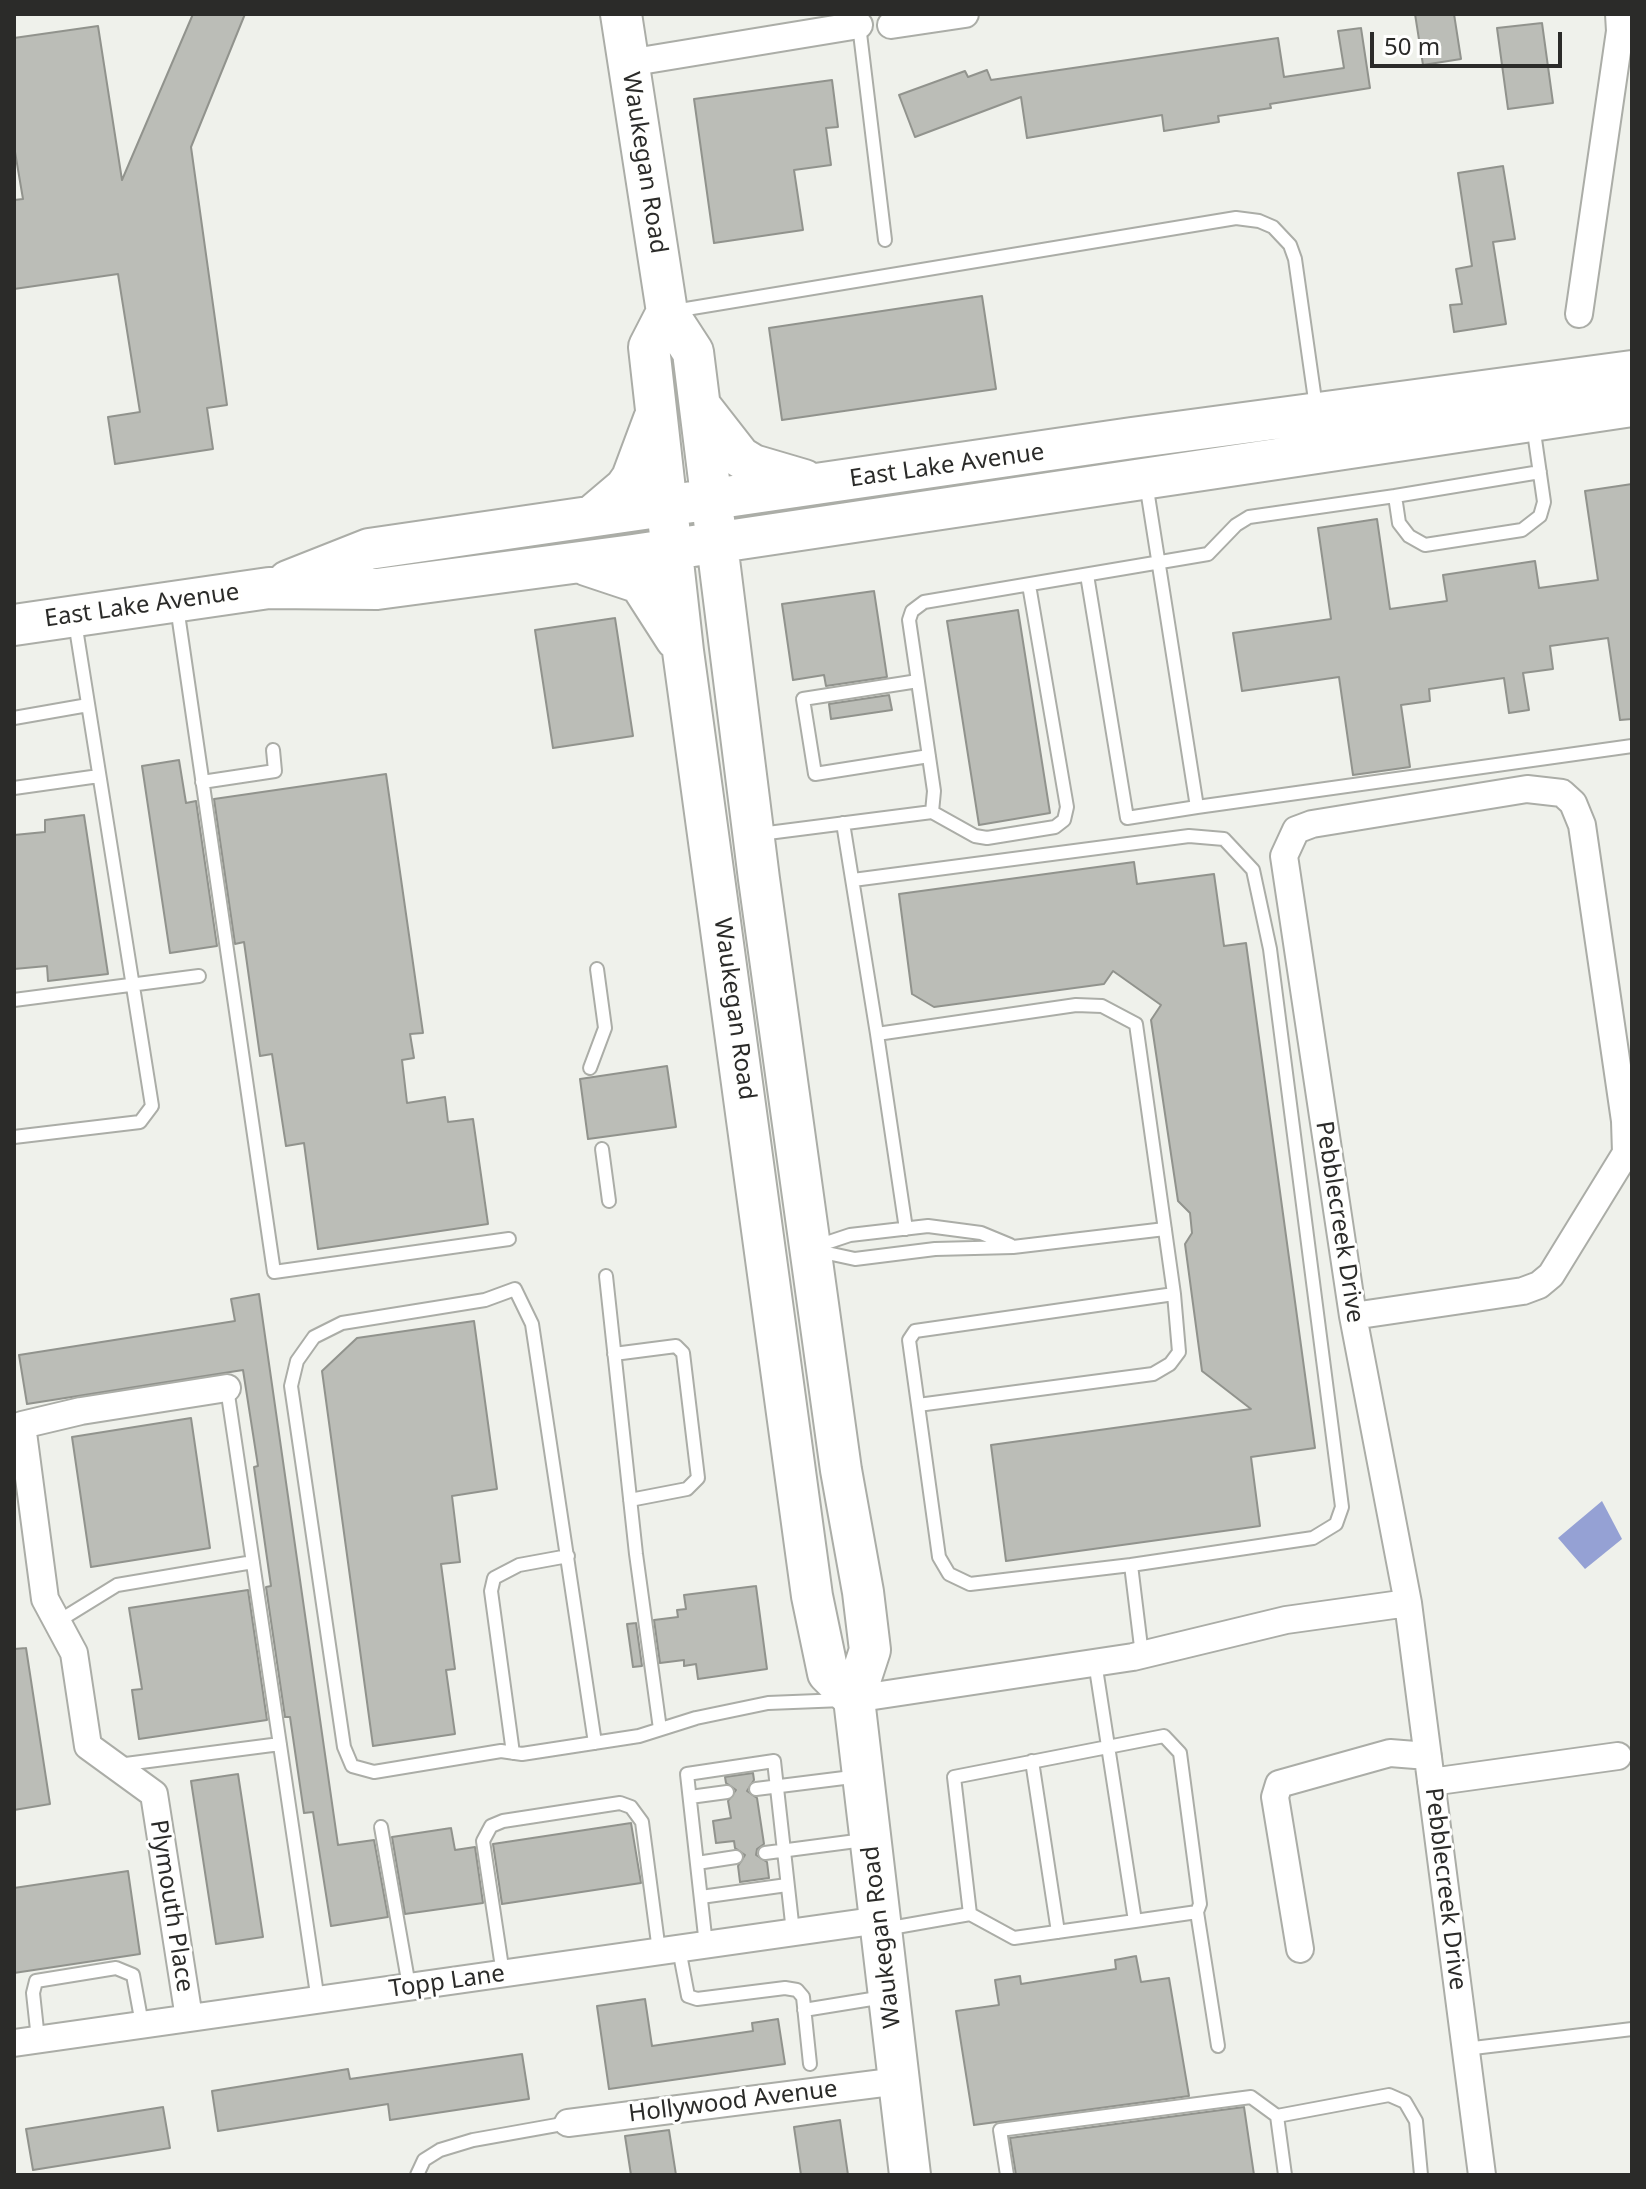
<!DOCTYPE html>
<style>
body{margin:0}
#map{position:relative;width:1646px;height:2189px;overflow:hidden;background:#eff1eb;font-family:"Noto Sans",sans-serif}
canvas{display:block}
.frame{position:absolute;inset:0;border:16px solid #2b2b29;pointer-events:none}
.scale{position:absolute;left:1370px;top:32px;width:192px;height:36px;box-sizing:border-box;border:4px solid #2b2b29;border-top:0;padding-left:10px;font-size:24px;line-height:28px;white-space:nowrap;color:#2b2b29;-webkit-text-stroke:6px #fffffe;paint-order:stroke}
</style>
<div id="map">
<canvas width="1646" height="2189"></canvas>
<div class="frame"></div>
<div class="scale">50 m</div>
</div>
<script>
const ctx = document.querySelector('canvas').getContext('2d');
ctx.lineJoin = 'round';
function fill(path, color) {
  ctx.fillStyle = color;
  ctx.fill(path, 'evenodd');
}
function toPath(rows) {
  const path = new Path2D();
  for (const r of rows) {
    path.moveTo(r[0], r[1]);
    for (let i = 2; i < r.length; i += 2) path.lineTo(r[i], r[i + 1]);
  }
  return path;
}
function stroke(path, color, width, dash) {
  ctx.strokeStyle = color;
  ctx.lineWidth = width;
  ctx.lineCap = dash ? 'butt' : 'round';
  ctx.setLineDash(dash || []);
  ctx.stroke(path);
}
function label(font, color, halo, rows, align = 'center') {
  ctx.font = font + ' "Noto Sans",sans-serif';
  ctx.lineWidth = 6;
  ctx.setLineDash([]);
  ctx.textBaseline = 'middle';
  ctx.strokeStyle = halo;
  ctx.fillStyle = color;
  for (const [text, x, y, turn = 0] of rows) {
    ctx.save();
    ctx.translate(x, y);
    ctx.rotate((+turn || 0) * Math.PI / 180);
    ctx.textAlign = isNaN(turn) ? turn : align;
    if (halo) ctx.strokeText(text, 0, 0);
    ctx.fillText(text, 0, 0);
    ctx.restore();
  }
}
fill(toPath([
 [1602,1501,1622,1539,1585,1569,1558,1538]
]), '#95a1d4');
const building = toPath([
 [193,14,245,14,191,147,227,405,207,408,213,449,115,464,108,417,140,412,118,274,14,289,14,200,23,199,14,146,14,38,98,26,122,180,193,14],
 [1415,14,1454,14,1461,59,1423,65,1415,14],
 [1542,23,1553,103,1508,109,1497,28,1542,23],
 [1361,28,1370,88,1270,104,1271,108,1218,116,1219,122,1164,131,1162,115,1027,138,1021,97,915,137,899,95,965,71,968,77,987,70,991,80,1278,38,1284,77,1344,68,1338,31,1361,28],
 [832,80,838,127,826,128,831,165,794,170,803,230,714,243,694,99,832,80],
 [1503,166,1515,239,1493,242,1506,324,1454,332,1450,305,1462,304,1456,269,1472,266,1458,173,1503,166],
 [982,296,996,389,782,420,769,328,982,296],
 [1632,484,1632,719,1620,720,1608,638,1550,646,1553,669,1523,673,1529,710,1509,713,1504,678,1429,689,1430,701,1401,705,1410,767,1353,775,1339,677,1242,691,1233,633,1331,619,1318,528,1377,519,1390,609,1447,601,1443,575,1535,561,1539,588,1598,580,1585,491,1632,484],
 [874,591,887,677,826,686,824,675,793,680,782,604,874,591],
 [1018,610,1050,813,979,825,947,621,1018,610],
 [615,618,633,736,553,748,535,630,615,618],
 [889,695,892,710,831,719,829,704,889,695],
 [179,760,186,803,196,801,217,946,170,953,142,766,179,760],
 [386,774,423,1033,410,1034,414,1058,402,1060,407,1103,445,1097,448,1122,473,1119,488,1224,318,1249,304,1143,286,1146,272,1054,260,1056,244,942,235,944,214,799,386,774],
 [84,815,108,974,48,981,47,966,14,969,14,835,45,832,45,820,84,815],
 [1134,862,1137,884,1214,874,1224,946,1246,943,1315,1448,1251,1457,1260,1526,1006,1561,991,1445,1251,1409,1202,1371,1185,1244,1192,1233,1190,1213,1178,1201,1151,1020,1161,1005,1113,971,1104,984,934,1007,912,994,899,894,1134,862],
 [667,1066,676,1127,588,1139,580,1079,667,1066],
 [259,1294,338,1845,374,1840,388,1917,331,1926,313,1812,304,1813,290,1717,285,1717,266,1587,271,1586,254,1467,258,1466,243,1370,27,1404,19,1355,235,1321,231,1299,259,1294],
 [474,1321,497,1489,452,1496,460,1562,441,1564,455,1669,446,1670,455,1734,373,1746,322,1371,357,1338,474,1321],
 [191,1418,210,1548,91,1567,72,1437,191,1418],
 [756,1586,767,1669,698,1679,696,1664,684,1666,684,1660,660,1663,654,1620,678,1617,677,1610,686,1609,684,1595,756,1586],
 [248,1590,267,1720,139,1739,132,1690,142,1689,129,1608,248,1590],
 [636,1623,642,1666,633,1667,627,1624,636,1623],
 [26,1648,50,1804,14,1810,14,1649,26,1648],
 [753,1773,754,1780,747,1791,757,1798,764,1844,757,1849,756,1855,767,1862,769,1878,740,1882,738,1866,745,1855,735,1848,734,1841,716,1843,713,1821,731,1818,728,1801,736,1790,726,1783,725,1777,753,1773],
 [238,1774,263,1937,216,1944,191,1781,238,1774],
 [631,1823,641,1883,502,1904,493,1844,631,1823],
 [451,1828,455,1850,475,1847,483,1903,405,1914,392,1837,451,1828],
 [128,1871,140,1954,14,1973,14,1888,128,1871],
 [1136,1956,1141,1982,1169,1978,1189,2096,974,2125,956,2011,999,2005,995,1980,1020,1976,1021,1984,1116,1969,1115,1960,1136,1956],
 [645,1999,652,2046,753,2031,752,2023,778,2019,785,2064,609,2089,597,2006,645,1999],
 [522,2054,529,2099,390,2120,388,2104,218,2131,212,2091,348,2069,350,2079,522,2054],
 [163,2107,170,2148,33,2170,26,2129,163,2107],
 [1244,2107,1254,2175,1016,2175,1010,2138,1244,2107],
 [840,2120,848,2175,801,2175,794,2127,840,2120],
 [669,2130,676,2175,631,2175,625,2136,669,2130]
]);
fill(building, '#bbbdb7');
stroke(building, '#91938d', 2);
const service = toPath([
 [859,25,885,240],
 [674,311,1236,218,1259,221,1273,227,1290,245,1295,259,1316,407],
 [1146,483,1197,807,1632,746],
 [1395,496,1540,472],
 [1087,575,1127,818,1197,807],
 [177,607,274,1272,509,1239],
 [918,681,803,699,815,774,929,756],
 [14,718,88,705],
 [202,782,275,771,273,750],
 [14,788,99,776],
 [932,812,975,836,987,838,1055,827,1064,820,1067,807,1029,585],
 [843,823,877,1034,1076,1005,1102,1006,1136,1024,1174,1294,915,1331,909,1340,939,1557,949,1574,970,1584,1131,1565,1142,1655],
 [760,834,932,812,934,791,909,620,912,611,924,602,1208,554,1236,525,1249,517,1395,496,1399,523,1409,536,1425,545,1522,530,1540,516,1544,502,1533,425],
 [853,880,1189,836,1224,839,1253,870,1270,949,1342,1507,1336,1524,1313,1538,1131,1565],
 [14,1000,199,976],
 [877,1034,906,1229],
 [590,1068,605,1028,597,969],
 [14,1137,140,1122,152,1106,75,622],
 [602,1149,609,1201],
 [814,1247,850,1235,928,1226,981,1233,1010,1245],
 [818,1251,855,1259,935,1249,1013,1247,1165,1229],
 [606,1276,636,1554,660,1729],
 [614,1354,676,1346,683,1353,698,1478,687,1489,630,1500],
 [227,1388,318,2001],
 [918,1405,1153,1374,1170,1364,1179,1352,1174,1294],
 [57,1622,117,1585,253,1562],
 [595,1743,532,1324,515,1289,485,1300,342,1323,314,1337,297,1361,291,1386,344,1747,352,1766,374,1772,501,1751,522,1754,639,1736,696,1718,768,1703,843,1700],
 [513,1753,491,1591,494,1578,519,1565,568,1556],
 [1032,1761,1058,1932],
 [118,1765,280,1744],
 [756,1789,860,1776],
 [690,1797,727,1792],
 [381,1827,409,1986],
 [765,1853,864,1840],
 [697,1863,736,1857],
 [701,1897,787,1885],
 [1197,1912,1218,2046],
 [970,1914,954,1777,1164,1736,1180,1753,1200,1904,1197,1912,1135,1921],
 [885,1929,970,1914,1014,1938,1135,1921,1095,1662],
 [706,1945,687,1774,774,1761,793,1932],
 [679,1949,688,1996,697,1999,785,1988,797,1990,803,1997,810,2064],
 [503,1974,483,1841,491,1826,503,1821,620,1803,631,1807,642,1822,659,1951],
 [804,2010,884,1997],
 [38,2039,33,1993,36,1981,116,1968,133,1975,142,2024],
 [1465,2049,1632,2029],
 [1277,2116,1285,2175],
 [417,2175,424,2160,440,2150,473,2140,568,2123],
 [1007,2175,1000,2130,1251,2097,1277,2116,1389,2095,1405,2102,1416,2121,1421,2175]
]);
const minor = toPath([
 [891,25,965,14],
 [628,63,859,25],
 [1579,314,1620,31,1619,14],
 [1353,1316,1523,1291,1539,1285,1551,1275,1626,1153,1625,1121,1582,825,1573,803,1562,793,1527,789,1312,824,1296,830,1284,856,1353,1316,1408,1603,1482,2175],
 [854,1699,1133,1657,1286,1620,1408,1603],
 [1431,1782,1618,1756],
 [1300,1949,1275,1797,1279,1784,1390,1753,1428,1756],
 [189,2018,154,1794,88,1746,74,1653,45,1599,22,1425,81,1411,227,1388],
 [14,2043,880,1920],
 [568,2123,899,2081]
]);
const primary = toPath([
 [621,14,667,312,693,352,759,879,841,1470,863,1592,870,1650,854,1699,910,2175],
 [667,312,649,347,683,651,812,1596,828,1673,854,1699],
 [701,407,740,457,753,465,804,480],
 [592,516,625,488,632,478,654,419],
 [586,565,640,583,676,639],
 [288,581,369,549,1132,438,1632,371],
 [14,625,269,588,377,589,633,555,1632,406]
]);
stroke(service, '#abada7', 16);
stroke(minor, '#abada7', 30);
stroke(primary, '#abada7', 44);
stroke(service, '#fff', 12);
stroke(minor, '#fff', 26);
stroke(primary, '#fff', 40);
label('24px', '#2b2b29', '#fffffe', [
 ["Waukegan Road",644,163,81],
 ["East Lake Avenue",947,466,-8],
 ["East Lake Avenue",142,606,-8],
 ["Waukegan Road",734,1009,82],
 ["Pebblecreek Drive",1339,1222,81],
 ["Pebblecreek Drive",1445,1889,83],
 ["Plymouth Place",171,1906,81],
 ["Waukegan Road",882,1937,-97],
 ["Topp Lane",447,1982,-8],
 ["Hollywood Avenue",733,2102,-7]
]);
</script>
